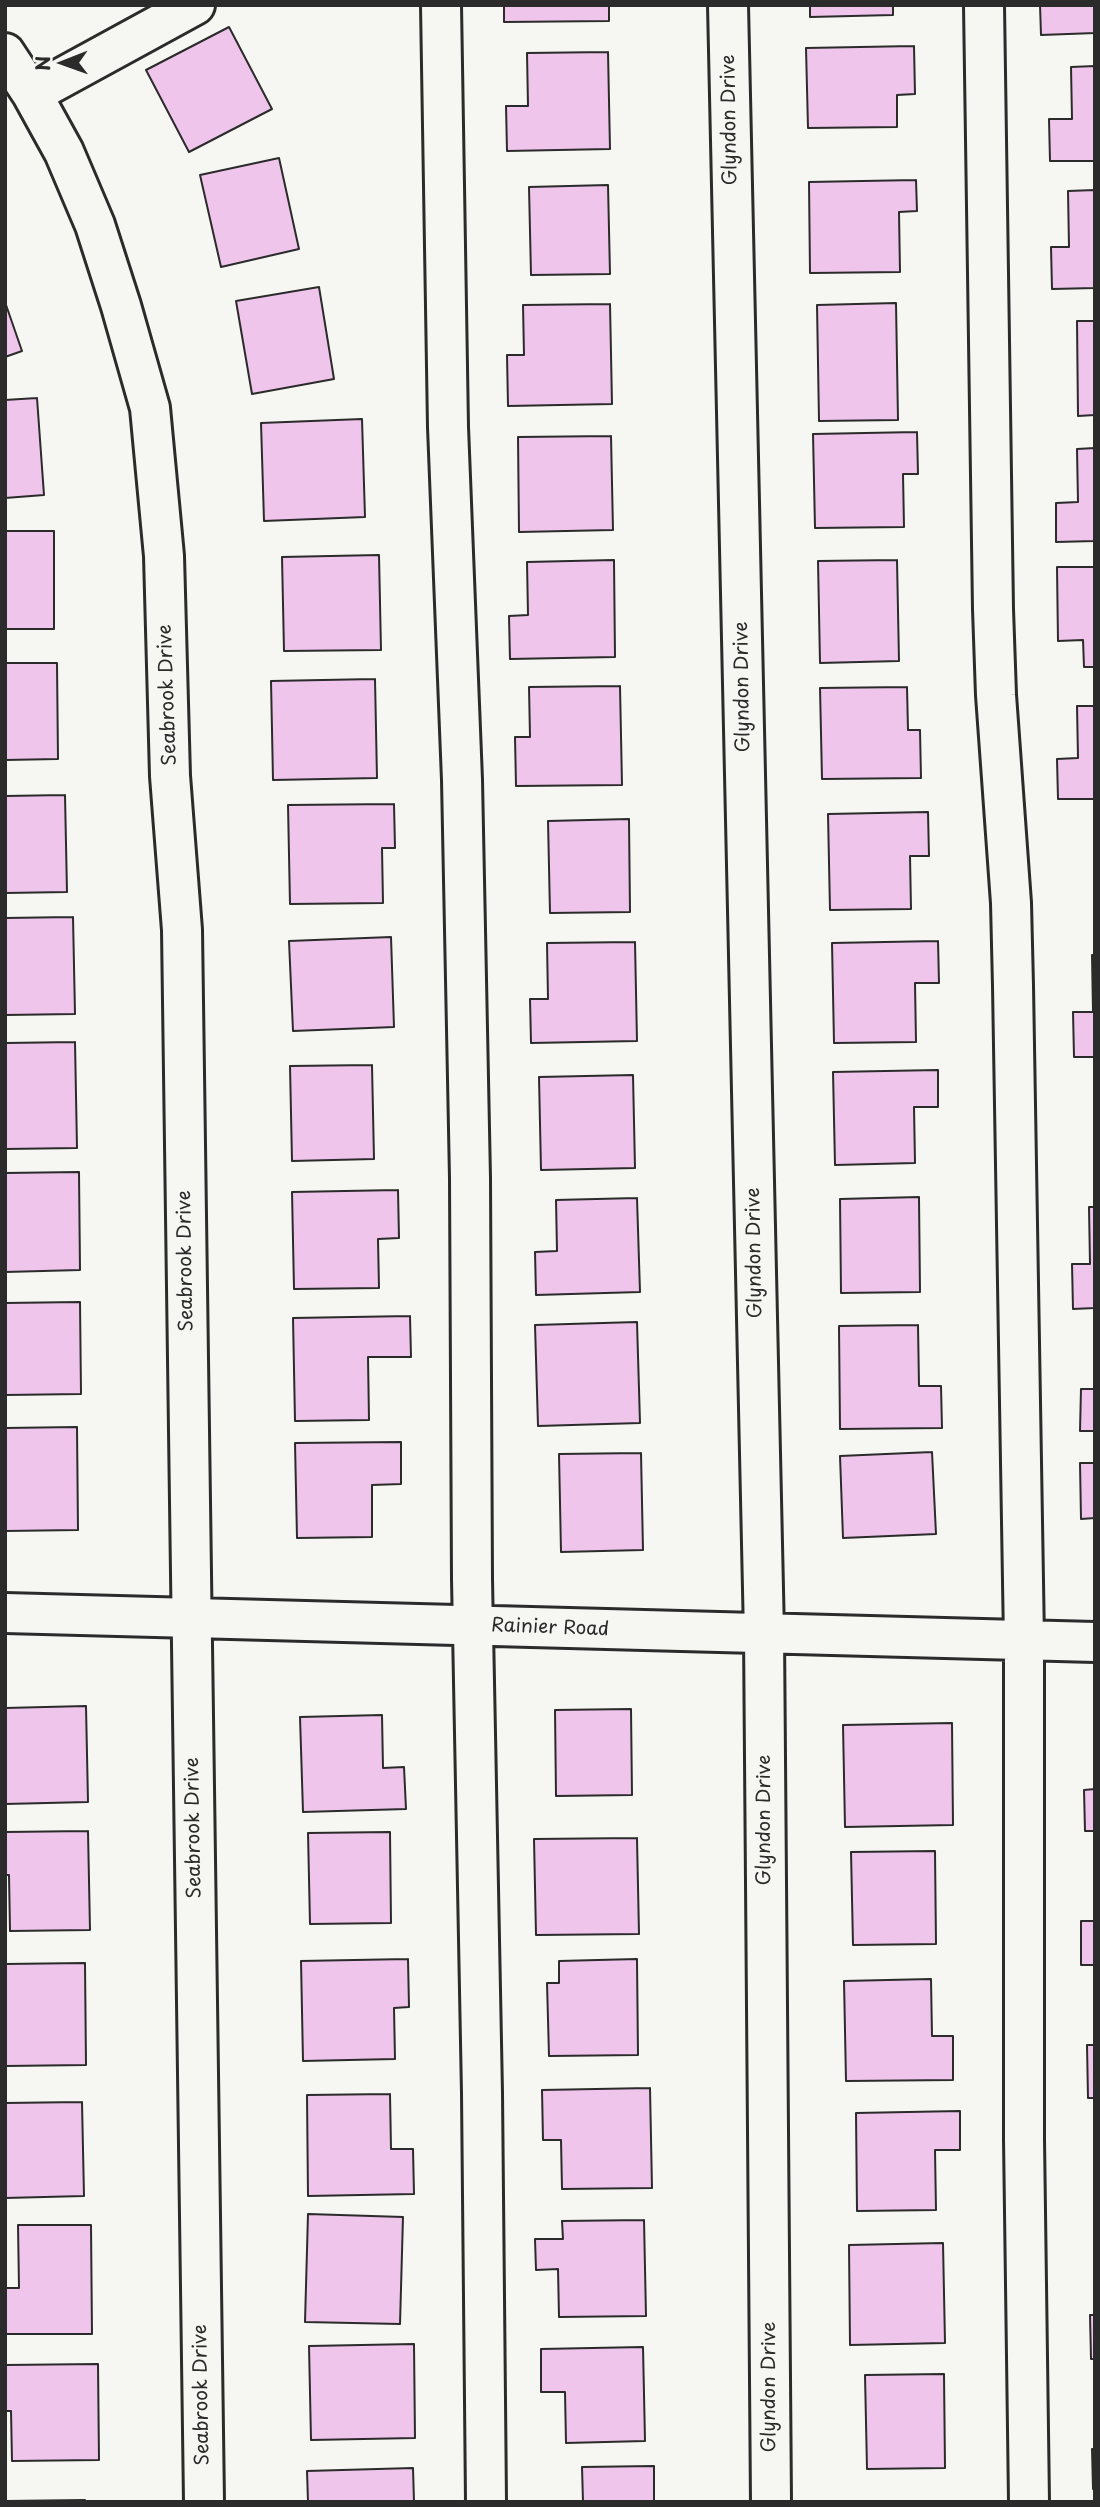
<!DOCTYPE html>
<style>
body{margin:0}
#map{position:relative;width:1100px;height:2507px;overflow:hidden;background:#f6f6f2;font-family:"Playpen Sans",sans-serif}
canvas{display:block}
.frame{position:absolute;inset:0;border:7px solid #2b2b2b;pointer-events:none}
.north{position:absolute;left:28px;top:28px;width:70px;height:70px;-webkit-text-stroke:5px #f6f6f2;paint-order:stroke;rotate:269deg;font-size:19px;font-weight:700;line-height:28px;text-align:center;color:#2b2b2b}
.north::after{content:'';display:block;margin:auto;width:24px;height:32px;background:#2b2b2b;clip-path:polygon(50% 0,100% 100%,50% 72%,0 100%)}
</style>
<div id="map">
<canvas width="1100" height="2507"></canvas>
<div class="frame"></div>
<div class="north">N</div>
</div>
<script>
const ctx = document.querySelector('canvas').getContext('2d');
ctx.lineJoin = 'round';
function fill(path, color) {
  ctx.fillStyle = color;
  ctx.fill(path, 'evenodd');
}
function toPath(rows) {
  const path = new Path2D();
  for (const r of rows) {
    path.moveTo(r[0], r[1]);
    for (let i = 2; i < r.length; i += 2) path.lineTo(r[i], r[i + 1]);
  }
  return path;
}
function stroke(path, color, width, dash) {
  ctx.strokeStyle = color;
  ctx.lineWidth = width;
  ctx.lineCap = dash ? 'butt' : 'round';
  ctx.setLineDash(dash || []);
  ctx.stroke(path);
}
function label(font, color, halo, rows, align = 'center') {
  ctx.font = font + ' "Playpen Sans",sans-serif';
  ctx.lineWidth = 6;
  ctx.setLineDash([]);
  ctx.textBaseline = 'middle';
  ctx.strokeStyle = halo;
  ctx.fillStyle = color;
  for (const [text, x, y, turn = 0] of rows) {
    ctx.save();
    ctx.translate(x, y);
    ctx.rotate((+turn || 0) * Math.PI / 180);
    ctx.textAlign = isNaN(turn) ? turn : align;
    if (halo) ctx.strokeText(text, 0, 0);
    ctx.fillText(text, 0, 0);
    ctx.restore();
  }
}
const building = toPath([
 [504,5,609,5,609,21,504,22,504,5],
 [810,5,893,5,893,15,810,17,810,5],
 [1040,5,1095,5,1095,33,1041,35,1040,5],
 [229,27,272,109,189,152,146,70,229,27],
 [914,46,915,94,897,95,897,127,808,128,806,48,914,46],
 [608,52,610,149,507,151,506,106,528,106,527,53,608,52],
 [1095,66,1095,161,1050,161,1049,119,1072,119,1071,67,1095,66],
 [279,158,299,249,221,267,200,175,279,158],
 [916,180,917,211,899,212,900,272,810,273,809,182,916,180],
 [608,185,610,274,531,275,529,187,608,185],
 [1095,190,1095,288,1052,289,1051,247,1069,247,1068,191,1095,190],
 [319,287,334,379,252,394,236,301,319,287],
 [5,302,22,351,5,357,5,302],
 [896,303,898,420,819,421,817,305,896,303],
 [610,304,612,404,508,406,507,355,524,355,523,305,610,304],
 [1077,321,1095,321,1095,415,1078,416,1077,321],
 [37,398,44,495,5,498,5,400,37,398],
 [362,419,365,517,264,521,261,423,362,419],
 [917,432,918,474,903,474,904,527,815,528,813,434,917,432],
 [611,436,613,530,519,532,518,437,611,436],
 [1095,448,1095,541,1056,542,1056,503,1078,502,1077,449,1095,448],
 [5,531,54,531,54,629,5,629,5,531],
 [379,555,381,650,284,651,282,557,379,555],
 [614,560,615,657,510,659,509,616,528,615,527,562,614,560],
 [897,560,899,661,820,663,818,561,897,560],
 [1057,567,1095,567,1095,667,1084,667,1083,640,1058,641,1057,567],
 [5,663,57,663,58,759,5,760,5,663],
 [375,679,377,778,273,780,271,681,375,679],
 [620,686,622,785,516,786,515,737,530,737,529,687,620,686],
 [907,687,908,730,920,730,921,778,822,779,820,688,907,687],
 [1077,706,1095,706,1095,799,1058,799,1057,759,1078,758,1077,706],
 [65,795,67,892,5,893,5,796,65,795],
 [394,804,395,848,382,848,383,903,290,904,288,805,394,804],
 [928,812,929,856,910,856,911,909,830,910,828,814,928,812],
 [629,819,630,912,550,913,548,821,629,819],
 [73,917,75,1014,5,1015,5,918,73,917],
 [391,937,394,1027,293,1031,289,941,391,937],
 [938,941,939,983,915,983,916,1042,834,1043,832,943,938,941],
 [635,942,637,1041,531,1043,530,999,548,999,547,943,635,942],
 [1092,955,1095,955,1095,1057,1074,1057,1073,1012,1093,1012,1092,955],
 [75,1042,77,1148,5,1149,6,1043,75,1042],
 [372,1065,374,1159,292,1161,290,1066,372,1065],
 [938,1070,938,1107,914,1107,915,1163,835,1165,833,1072,938,1070],
 [633,1075,635,1168,541,1170,539,1077,633,1075],
 [79,1172,80,1270,5,1272,5,1173,79,1172],
 [398,1190,399,1238,378,1239,379,1288,294,1289,292,1192,398,1190],
 [919,1197,920,1292,841,1293,840,1199,919,1197],
 [637,1198,640,1292,536,1295,535,1252,557,1251,556,1200,637,1198],
 [1089,1207,1095,1207,1095,1308,1073,1309,1072,1264,1090,1264,1089,1207],
 [80,1302,81,1394,5,1395,5,1303,80,1302],
 [410,1316,411,1357,368,1357,369,1420,295,1421,293,1318,410,1316],
 [637,1322,640,1423,538,1426,535,1325,637,1322],
 [918,1325,919,1386,941,1386,942,1428,840,1429,839,1326,918,1325],
 [1081,1389,1095,1389,1095,1431,1080,1431,1081,1389],
 [77,1427,78,1530,5,1531,5,1428,77,1427],
 [401,1442,401,1484,372,1485,372,1537,297,1538,295,1443,401,1442],
 [932,1452,936,1534,843,1538,840,1456,932,1452],
 [641,1453,643,1550,561,1552,559,1454,641,1453],
 [1080,1463,1095,1463,1095,1518,1081,1519,1080,1463],
 [86,1706,88,1802,5,1804,5,1708,86,1706],
 [631,1709,632,1795,556,1796,555,1710,631,1709],
 [382,1715,383,1768,404,1767,406,1809,303,1812,300,1717,382,1715],
 [952,1723,953,1825,845,1827,843,1725,952,1723],
 [1095,1789,1095,1831,1085,1831,1084,1790,1095,1789],
 [88,1831,90,1930,10,1931,9,1875,5,1875,5,1832,88,1831],
 [390,1832,391,1923,310,1924,308,1833,390,1832],
 [637,1838,639,1934,536,1935,534,1839,637,1838],
 [935,1851,936,1944,853,1945,851,1852,935,1851],
 [1081,1921,1095,1921,1095,1965,1081,1965,1081,1921],
 [408,1959,409,2007,394,2008,395,2059,303,2061,301,1961,408,1959],
 [637,1959,638,2055,549,2056,547,1983,559,1983,559,1961,637,1959],
 [85,1963,86,2065,5,2066,5,1964,85,1963],
 [931,1979,932,2036,953,2036,953,2080,846,2081,844,1981,931,1979],
 [1087,2045,1095,2045,1095,2098,1088,2098,1087,2045],
 [650,2088,652,2188,562,2189,561,2140,543,2140,542,2090,650,2088],
 [390,2094,391,2149,413,2149,414,2194,308,2196,307,2095,390,2094],
 [82,2102,84,2196,5,2198,5,2103,82,2102],
 [960,2111,960,2150,935,2150,936,2210,857,2211,856,2113,960,2111],
 [308,2214,403,2217,400,2324,305,2322,308,2214],
 [644,2220,646,2316,559,2317,558,2269,536,2270,535,2239,563,2239,562,2221,644,2220],
 [18,2225,91,2225,92,2334,5,2334,5,2288,19,2288,18,2225],
 [943,2243,945,2343,850,2345,849,2245,943,2243],
 [1090,2315,1095,2315,1095,2359,1091,2359,1090,2315],
 [414,2344,415,2438,311,2440,309,2346,414,2344],
 [643,2347,645,2441,566,2443,565,2392,541,2392,541,2349,643,2347],
 [98,2364,99,2460,12,2461,11,2411,5,2411,5,2365,98,2364],
 [944,2374,945,2468,867,2469,865,2375,944,2374],
 [1092,2449,1095,2449,1095,2489,1093,2489,1092,2449],
 [654,2466,654,2502,583,2502,582,2467,654,2466],
 [413,2468,414,2502,308,2502,307,2471,413,2468],
 [85,2500,85,2502,6,2502,6,2501,85,2500]
]);
fill(building, '#efc5ec');
stroke(building, '#2b2b2b', 2);
const minor = toPath([
 [441,5,448,427,462,780,470,1178,472,1579,482,2093,486,2502],
 [728,5,764,1634,771,2502],
 [984,5,993,609,996,695,1011,903,1013,986,1024,1640,1024,2139,1029,2502],
 [5,53,32,94,64,152,95,225,121,306,150,408,164,556,170,776,182,930,204,2502],
 [32,94,195,5],
 [5,1613,1095,1642]
]);
stroke(minor, '#2b2b2b', 44);
stroke(minor, '#f6f6f2', 38);
label('19px', '#2b2b2b', '#f6f6f2', [
 ["Glyndon Drive",730,120,-91],
 ["Glyndon Drive",743,687,-91],
 ["Seabrook Drive",168,695,-92],
 ["Glyndon Drive",755,1253,-91],
 ["Seabrook Drive",186,1261,-91],
 ["Rainier Road",550,1628,2],
 ["Glyndon Drive",765,1820,-90],
 ["Seabrook Drive",194,1828,-91],
 ["Glyndon Drive",770,2387,-90],
 ["Seabrook Drive",202,2395,-91]
]);
</script>
